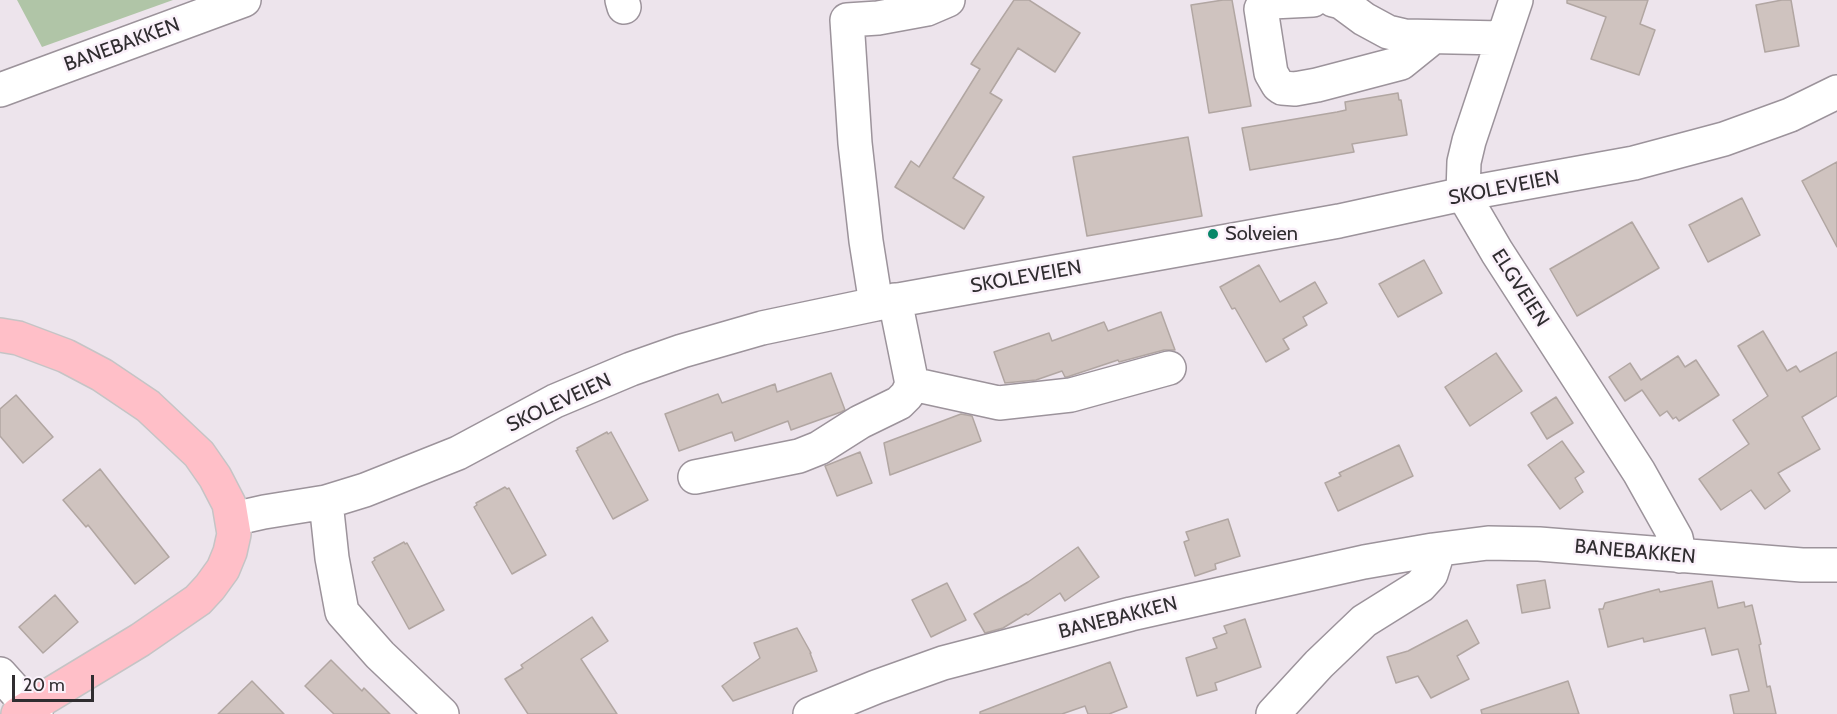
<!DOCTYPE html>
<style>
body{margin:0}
#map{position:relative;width:1837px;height:714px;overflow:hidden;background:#ede4ec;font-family:Cabin,sans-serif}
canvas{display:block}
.scale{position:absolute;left:12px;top:675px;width:82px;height:27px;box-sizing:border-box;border:3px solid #302d30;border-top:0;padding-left:8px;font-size:18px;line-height:21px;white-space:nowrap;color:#302d30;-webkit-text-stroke:4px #faf1fa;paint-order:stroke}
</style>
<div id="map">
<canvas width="1837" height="714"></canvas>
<div class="scale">20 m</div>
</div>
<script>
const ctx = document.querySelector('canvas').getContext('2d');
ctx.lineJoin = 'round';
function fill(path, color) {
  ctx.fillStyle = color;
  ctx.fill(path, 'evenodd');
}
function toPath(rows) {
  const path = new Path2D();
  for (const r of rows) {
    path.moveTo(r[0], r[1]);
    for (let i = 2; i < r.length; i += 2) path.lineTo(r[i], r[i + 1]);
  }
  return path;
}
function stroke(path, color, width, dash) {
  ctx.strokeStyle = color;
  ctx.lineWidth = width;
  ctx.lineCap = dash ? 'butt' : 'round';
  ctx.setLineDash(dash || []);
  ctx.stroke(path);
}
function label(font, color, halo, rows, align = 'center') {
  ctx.font = font + ' Cabin,sans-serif';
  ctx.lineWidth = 5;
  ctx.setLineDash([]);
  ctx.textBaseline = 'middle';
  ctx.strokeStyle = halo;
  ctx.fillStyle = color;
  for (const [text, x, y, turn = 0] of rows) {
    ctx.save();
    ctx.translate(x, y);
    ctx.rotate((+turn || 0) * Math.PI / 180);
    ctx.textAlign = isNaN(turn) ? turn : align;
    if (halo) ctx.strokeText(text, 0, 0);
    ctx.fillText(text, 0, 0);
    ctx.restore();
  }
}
fill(toPath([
 [17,0,173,0,42,47]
]), '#b0c5a7');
const building = toPath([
 [1014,0,1029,0,1080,33,1055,72,1018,48,990,93,1002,100,953,178,984,197,964,229,895,187,911,161,919,167,980,69,971,64,1014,0],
 [1223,0,1232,0,1251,106,1209,113,1191,5,1223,0],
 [1567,0,1648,0,1640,24,1655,30,1639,75,1591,59,1606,17,1567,3,1567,0],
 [1782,0,1791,0,1799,46,1765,52,1756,5,1782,0],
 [1398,93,1399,100,1401,100,1407,135,1352,144,1354,152,1250,170,1242,128,1337,112,1346,110,1345,102,1398,93],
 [1188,137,1202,216,1087,236,1073,157,1188,137],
 [1837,162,1837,247,1802,181,1837,162],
 [1742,198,1760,235,1708,262,1689,225,1742,198],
 [1632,222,1659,268,1577,316,1550,269,1632,222],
 [1424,260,1442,293,1398,317,1379,284,1424,260],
 [1259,265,1280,302,1315,282,1327,303,1303,317,1307,325,1283,339,1289,349,1266,362,1235,308,1232,309,1220,287,1259,265],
 [1161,312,1175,350,1164,350,1119,362,1118,360,1067,377,1065,377,1062,371,1036,380,1005,383,994,352,1049,333,1052,341,1104,322,1108,331,1161,312],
 [1763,331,1787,371,1796,366,1800,372,1837,352,1837,396,1802,417,1820,449,1778,473,1790,491,1765,509,1751,490,1721,510,1699,479,1749,444,1733,420,1768,396,1738,346,1763,331],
 [1496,353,1522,391,1470,426,1445,387,1496,353],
 [1678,356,1685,367,1696,360,1719,395,1679,421,1676,417,1673,419,1667,411,1660,416,1642,390,1625,401,1609,377,1630,363,1641,380,1678,356],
 [831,373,845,410,841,412,791,430,788,421,735,441,732,432,679,451,665,414,718,394,722,403,775,384,777,392,831,373],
 [16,395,53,437,23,463,0,436,0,409,16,395],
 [1556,397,1573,423,1547,439,1531,413,1556,397],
 [961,414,972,416,981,441,890,475,884,443,961,414],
 [607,432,608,434,611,432,648,500,613,519,576,451,578,450,577,448,607,432],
 [1562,441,1584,472,1575,478,1583,492,1560,509,1528,465,1562,441],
 [1399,445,1413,476,1338,511,1325,483,1341,476,1339,473,1399,445],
 [860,452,872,483,837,496,825,466,860,452],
 [100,469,169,557,135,584,88,525,86,527,63,500,100,469],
 [505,487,507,489,509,488,546,555,512,574,474,507,477,505,476,503,505,487],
 [1228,519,1240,556,1215,564,1216,569,1195,576,1184,542,1189,540,1186,532,1228,519],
 [404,542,405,544,407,543,444,610,409,629,372,562,375,560,374,558,404,542],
 [1078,547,1099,577,1065,601,1060,593,1028,615,1026,614,1003,628,985,633,974,614,1028,582,1078,547],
 [1545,580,1550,608,1522,613,1517,585,1545,580],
 [1712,581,1718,608,1744,602,1745,607,1752,605,1761,644,1759,645,1767,687,1770,686,1776,714,1734,714,1730,695,1749,691,1738,649,1712,655,1705,628,1644,642,1643,638,1608,647,1599,609,1603,609,1605,603,1659,589,1660,592,1712,581],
 [947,583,966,620,931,637,912,600,947,583],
 [55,595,78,622,43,653,19,627,55,595],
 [592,617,608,641,581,659,617,714,528,714,505,679,523,668,521,665,592,617],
 [1245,619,1261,667,1215,683,1217,690,1197,696,1186,658,1217,648,1213,638,1227,633,1224,626,1245,619],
 [1467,620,1479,643,1457,656,1469,679,1431,698,1418,676,1396,683,1387,657,1408,651,1467,620],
 [797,628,811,653,810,653,817,671,733,701,722,686,760,658,754,643,797,628],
 [331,660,362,691,364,688,390,714,334,714,305,686,331,660],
 [1110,662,1127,707,1109,714,1088,714,1085,706,1062,714,980,714,980,712,1110,662],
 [252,681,284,714,218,714,252,681],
 [1568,681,1579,714,1482,714,1481,710,1568,681]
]);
fill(building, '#cfc3bf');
stroke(building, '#b1a6a2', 1.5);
const minor = toPath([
 [622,0,624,7],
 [1313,0,1272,2,1263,5,1261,9,1271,73,1278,85,1282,88,1295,89,1317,85,1401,63,1432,38],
 [1333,0,1341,2,1364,19,1388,32,1405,36,1503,38],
 [1516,0,1469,141,1464,162,1463,194,1497,252,1639,472,1676,538,1680,556],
 [0,90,244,0],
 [876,304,866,241,855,143,847,20,878,18,927,9,948,0],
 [912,384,999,403,1071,395,1169,368],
 [695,477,799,456,819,448,860,422,899,403,907,395,912,384,895,300],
 [326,502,332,558,342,612,380,655,442,714],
 [233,519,264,512,326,502,365,490,458,453,555,401,631,369,682,351,762,328,876,304,1339,221,1463,194,1634,163,1724,139,1790,115,1837,92],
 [0,674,36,714],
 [810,714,876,687,943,663,1131,614,1364,562,1433,550,1488,543,1539,544,1802,565,1837,565],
 [1273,714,1319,664,1364,621,1420,586,1431,574,1436,558,1433,550]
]);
const major = toPath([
 [0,335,18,338,66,356,102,375,148,406,199,454,215,477,229,504,234,534,230,552,223,569,210,587,198,600,140,640,18,714]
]);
stroke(minor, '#9c939b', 36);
stroke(major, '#c5c4c5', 36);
stroke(minor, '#fff', 33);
stroke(major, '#ffbfc8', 33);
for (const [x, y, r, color] of [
 [1213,234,6,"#088769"]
]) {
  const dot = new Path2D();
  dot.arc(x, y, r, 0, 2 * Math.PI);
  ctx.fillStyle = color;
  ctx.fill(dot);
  stroke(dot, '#faf1fa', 2);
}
label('20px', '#302d30', '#faf1fa', [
 ["BANEBAKKEN",122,45,-20],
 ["SKOLEVEIEN",1504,188,-11],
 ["SKOLEVEIEN",1026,277,-10],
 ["ELGVEIEN",1520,288,57],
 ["SKOLEVEIEN",559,403,-25],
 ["BANEBAKKEN",1635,552,5],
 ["BANEBAKKEN",1118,618,-14]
]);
label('20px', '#302d30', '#faf1fa', [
 ["Solveien",1225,234]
], 'left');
</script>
